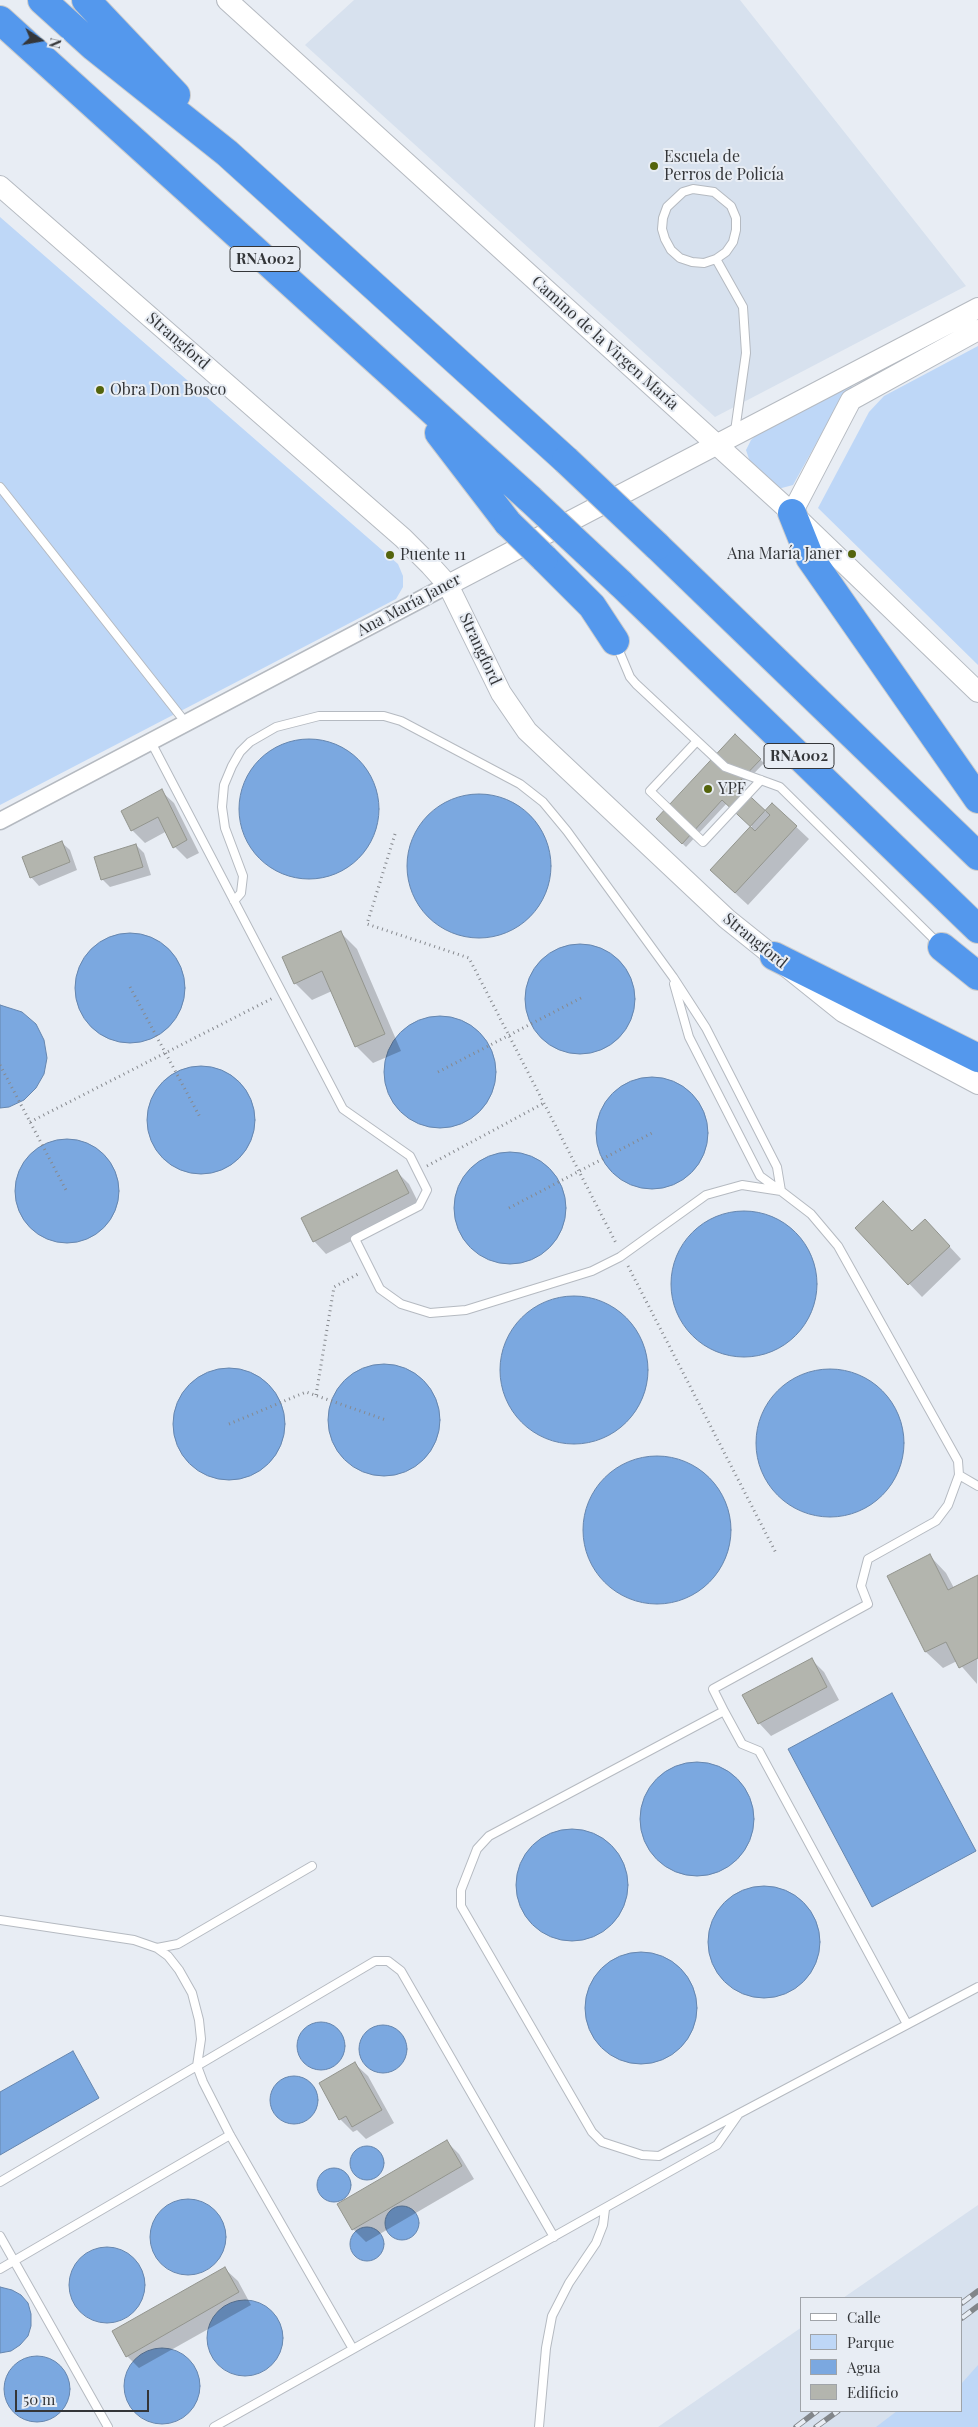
<!DOCTYPE html>
<meta charset="utf-8">
<style>
body{margin:0}
#map{position:relative;width:978px;height:2427px;overflow:hidden;background:#e8edf4;font-family:"Playfair Display",serif}
canvas{display:block}
.legend{position:absolute;left:800px;top:2297px;width:162px;height:115px;box-sizing:border-box;background:#e8edf4;border:1px solid #a0a4a9;margin:0;padding:6px 9px;list-style:none;font-size:15px;color:#343639}
.legend li{display:flex;align-items:center;gap:10px;height:25px}
.legend b{width:25px;border:1px solid #a0a4a9}
.north{position:absolute;left:15px;top:15px;width:50px;height:50px;-webkit-text-stroke:4px #e8edf4;paint-order:stroke;rotate:102deg;font-size:14px;font-weight:700;line-height:20px;text-align:center;color:#343639}
.north::after{content:'';display:block;margin:auto;width:18px;height:22px;background:#343639;clip-path:polygon(50% 0,100% 100%,50% 72%,0 100%)}
.scale{position:absolute;left:15px;top:2390px;width:134px;height:22px;box-sizing:border-box;border:2px solid #343639;border-top:0;padding-left:6px;font-size:15px;line-height:18px;white-space:nowrap;color:#343639;-webkit-text-stroke:4px #e8edf4;paint-order:stroke}
</style>
<div id="map">
<canvas width="978" height="2427"></canvas>
<ul class="legend">
<li><b style="height:6px;background:#fff"></b>Calle</li>
<li><b style="height:14px;background:#bed7f7"></b>Parque</li>
<li><b style="height:14px;background:#7ba8e0"></b>Agua</li>
<li><b style="height:14px;background:#b3b5ae"></b>Edificio</li>
</ul>
<div class="north">N</div>
<div class="scale">50 m</div>
</div>
<script>
const ctx = document.querySelector('canvas').getContext('2d');
ctx.lineJoin = 'round';
function fill(path, color) {
  ctx.fillStyle = color;
  ctx.fill(path, 'evenodd');
}
function toPath(rows) {
  const path = new Path2D();
  for (const r of rows) {
    if (r.length === 3) {
      path.moveTo(r[0] + r[2], r[1]);
      path.arc(r[0], r[1], r[2], 0, 2 * Math.PI);
      continue;
    }
    path.moveTo(r[0], r[1]);
    for (let i = 2; i < r.length; i += 2) path.lineTo(r[i], r[i + 1]);
  }
  return path;
}
function stroke(path, color, width, dash) {
  ctx.strokeStyle = color;
  ctx.lineWidth = width;
  ctx.lineCap = dash ? 'butt' : 'round';
  ctx.setLineDash(dash || []);
  ctx.stroke(path);
}
function label(font, color, halo, rows, align = 'center') {
  ctx.font = font + ' "Playfair Display",serif';
  ctx.lineWidth = 4;
  ctx.setLineDash([]);
  ctx.textBaseline = 'middle';
  ctx.strokeStyle = halo;
  ctx.fillStyle = color;
  for (const [text, x, y, turn = 0] of rows) {
    ctx.save();
    ctx.translate(x, y);
    ctx.rotate((+turn || 0) * Math.PI / 180);
    ctx.textAlign = isNaN(turn) ? turn : align;
    if (halo) ctx.strokeText(text, 0, 0);
    ctx.fillText(text, 0, 0);
    ctx.restore();
  }
}
fill(toPath([
 [354,0,740,0,966,286,715,417,305,45],
 [978,2205,978,2427,658,2427,802,2327,802,2411,962,2411,962,2298,843,2298]
]), '#d7e1ee');
fill(toPath([
 [0,217,398,564,403,576,403,587,396,599,0,805],
 [978,346,978,665,818,508,869,412,884,396],
 [854,384,837,406,793,485,778,489,750,462,746,450,751,440,761,430],
 [978,2365,978,2427,876,2427,897,2411,962,2411,962,2383]
]), '#bed7f7');
const water = toPath([
 [309,809,70],
 [479,866,72],
 [130,988,55],
 [580,999,55],
 [0,1005,22,1012,36,1024,44,1040,47,1058,44,1074,36,1088,24,1100,9,1107,0,1108,0,1005],
 [440,1072,56],
 [201,1120,54],
 [652,1133,56],
 [67,1191,52],
 [510,1208,56],
 [744,1284,73],
 [574,1370,74],
 [384,1420,56],
 [229,1424,56],
 [830,1443,74],
 [657,1530,74],
 [892,1693,976,1851,872,1907,788,1749,892,1693],
 [697,1819,57],
 [572,1885,56],
 [764,1942,56],
 [641,2008,56],
 [321,2046,24],
 [383,2049,24],
 [73,2051,99,2098,0,2155,0,2092,73,2051],
 [294,2100,24],
 [367,2163,17],
 [334,2185,17],
 [188,2237,38],
 [402,2223,17],
 [367,2244,17],
 [107,2285,38],
 [0,2287,12,2290,21,2295,28,2303,31,2314,31,2326,28,2336,20,2345,11,2351,0,2353,0,2287],
 [245,2338,38],
 [162,2386,38],
 [37,2389,33]
]);
fill(water, '#7ba8e0');
stroke(water, '#6686ae', 1);
fill(toPath([
 [735,736,764,763,740,788,765,812,772,804,809,839,748,905,724,883,752,826,727,803,686,847,657,819],
 [161,791,174,803,199,853,187,859,175,847,167,831,145,843,132,830],
 [61,842,70,850,77,870,39,886,31,877],
 [136,845,144,853,151,875,110,887,102,879],
 [340,932,357,949,401,1051,373,1063,356,1046,332,991,312,1000,295,983],
 [396,1171,409,1184,420,1206,326,1254,314,1241],
 [856,1228,937,1233,961,1259,922,1297],
 [930,1556,946,1573,954,1588,978,1576,977,1684,957,1661,943,1668,926,1652,889,1577],
 [812,1660,824,1672,839,1700,771,1736,759,1723],
 [355,2064,368,2076,394,2123,366,2139,357,2130,353,2132,340,2119,321,2084],
 [447,2142,459,2154,474,2179,366,2242,353,2229,339,2204],
 [225,2269,238,2281,251,2305,139,2368,127,2356]
]), '#0003');
const building = toPath([
 [735,734,761,759,737,784,770,815,755,831,722,800,682,844,656,819,735,734],
 [162,789,187,840,173,848,158,817,131,831,121,811,162,789],
 [772,803,797,826,735,893,710,870,772,803],
 [62,841,70,862,30,878,22,857,62,841],
 [136,844,143,867,101,880,94,857,136,844],
 [341,931,385,1034,355,1047,322,971,294,984,282,957,341,931],
 [397,1170,409,1193,313,1242,301,1218,397,1170],
 [883,1201,912,1231,925,1219,950,1246,908,1285,855,1228,883,1201],
 [930,1554,948,1590,978,1575,978,1658,959,1668,946,1642,925,1652,887,1576,930,1554],
 [812,1658,827,1687,758,1724,742,1695,812,1658],
 [355,2062,382,2110,352,2127,346,2116,339,2120,319,2083,355,2062],
 [447,2140,462,2166,352,2230,337,2204,447,2140],
 [225,2267,239,2292,126,2357,112,2331,225,2267]
]);
fill(building, '#b3b5ae');
stroke(building, '#92948d', 1);
const service = toPath([
 [716,259,704,263,692,262,680,258,671,250,665,239,662,229,663,218,667,207,683,192,693,189,714,192,731,206,736,218,736,230,733,242,726,252,716,259,743,307,746,353,735,431],
 [0,487,186,723],
 [617,646,630,677,636,684,725,767,780,787,938,943],
 [697,741,650,791,703,842,761,780],
 [151,742,343,1109,410,1156,427,1190,419,1206,355,1239,380,1289,401,1304,430,1313,466,1310,592,1271,620,1257,706,1195,742,1185,781,1191,811,1214,838,1246,958,1461,959,1475,948,1505,936,1521,868,1559,861,1586,868,1604,713,1689,724,1711,489,1836,477,1849,461,1890,461,1906,592,2132,602,2142,642,2155,659,2156,978,1987],
 [234,901,241,893,243,876,225,828,222,807,224,785,232,766,240,752,250,742,276,727,319,716,384,716,401,721,520,784,543,802,567,831,673,977,706,1028,777,1167,781,1191],
 [674,984,689,1037,760,1176,778,1189],
 [959,1475,978,1486],
 [724,1711,742,1744,759,1751,907,2024],
 [0,1920,134,1940,157,1948,178,1944,312,1866],
 [157,1948,168,1956,179,1970,192,1993,199,2020,201,2039,197,2066,203,2082,230,2135,353,2349],
 [0,2182,375,1961,388,1961,401,1971,554,2237],
 [0,2236,108,2427],
 [0,2269,230,2135],
 [214,2427,717,2145,738,2115],
 [539,2427,546,2348,552,2316,569,2283,596,2243,603,2225,605,2209]
]);
const minor = toPath([
 [0,821,448,585]
]);
const tertiary = toPath([
 [227,0,792,513,978,692],
 [0,186,403,538,430,565,448,585,501,693,527,731,727,919,843,1012,978,1084],
 [792,513,851,400,978,330],
 [448,585,978,308]
]);
const motorway = toPath([
 [42,0,94,47,227,153,566,460],
 [86,0,176,95],
 [0,20,530,499],
 [439,433,508,523],
 [792,513,810,558,978,799],
 [657,546,978,856],
 [544,558,592,606,615,641],
 [620,583,978,929],
 [942,947,978,976],
 [774,956,978,1058]
]);
stroke(service, '#b5bac1', 10);
stroke(minor, '#b5bac1', 19);
stroke(tertiary, '#b5bac1', 22);
stroke(motorway, '#cacbcc', 30);
stroke(toPath([
 [395,834,367,924,469,958,617,1245],
 [130,987,201,1119],
 [0,1065,66,1190],
 [438,1072,581,998],
 [30,1122,273,998],
 [427,1166,544,1103],
 [509,1208,652,1133],
 [628,1266,776,1553],
 [316,1395,334,1287,360,1273],
 [229,1424,306,1392,386,1420]
]), '#86898e', 3, [1, 4]);
stroke(service, '#fff', 8);
stroke(minor, '#fff', 16);
stroke(tertiary, '#fff', 20);
stroke(motorway, '#5498ed', 28);
const rail = toPath([
 [962,2303,978,2291],
 [962,2318,978,2306],
 [796,2427,817,2411],
 [816,2427,838,2411]
]);
stroke(rail, '#82868a', 5.5);
stroke(rail, '#e8edf4', 4, [11]);
const motorwayBridge = toPath([
 [566,460,657,546],
 [530,499,620,583],
 [508,523,544,558]
]);
stroke(motorwayBridge, '#cacbcc', 30, []);
stroke(motorwayBridge, '#5498ed', 28);
for (const [x, y, r, color] of [
 [654,166,5,"#54640c"],
 [100,390,5,"#54640c"],
 [852,554,5,"#54640c"],
 [390,555,5,"#54640c"],
 [708,789,5,"#54640c"]
]) {
  const dot = new Path2D();
  dot.arc(x, y, r, 0, 2 * Math.PI);
  ctx.fillStyle = color;
  ctx.fill(dot);
  stroke(dot, '#e8edf4', 2);
}
for (const [x, y, w] of [
 [265,259,70],
 [799,756,70]
]) {
  const box = new Path2D();
  box.roundRect(x - w / 2, y - 12.5, w, 25, 4);
  ctx.fillStyle = '#e8edf4';
  ctx.fill(box);
  stroke(box, '#343639', 1);
}
label('bold 15px', '#343639', null, [
 ["RNA002",265,259],
 ["RNA002",799,756]
]);
label('16px', '#343639', '#e8edf4', [
 ["Escuela de",664,157],
 ["Perros de Policía",664,175],
 ["Obra Don Bosco",110,390],
 ["Ana María Janer",842,554,"right"],
 ["Puente 11",400,555],
 ["YPF",718,789]
], 'left');
label('16px', '#343639', '#e8edf4', [
 ["Strangford",178,341,41],
 ["Camino de la Virgen María",605,343,42],
 ["Ana María Janer",409,605,-28],
 ["Strangford",480,649,65],
 ["Strangford",755,941,39]
]);
</script>
